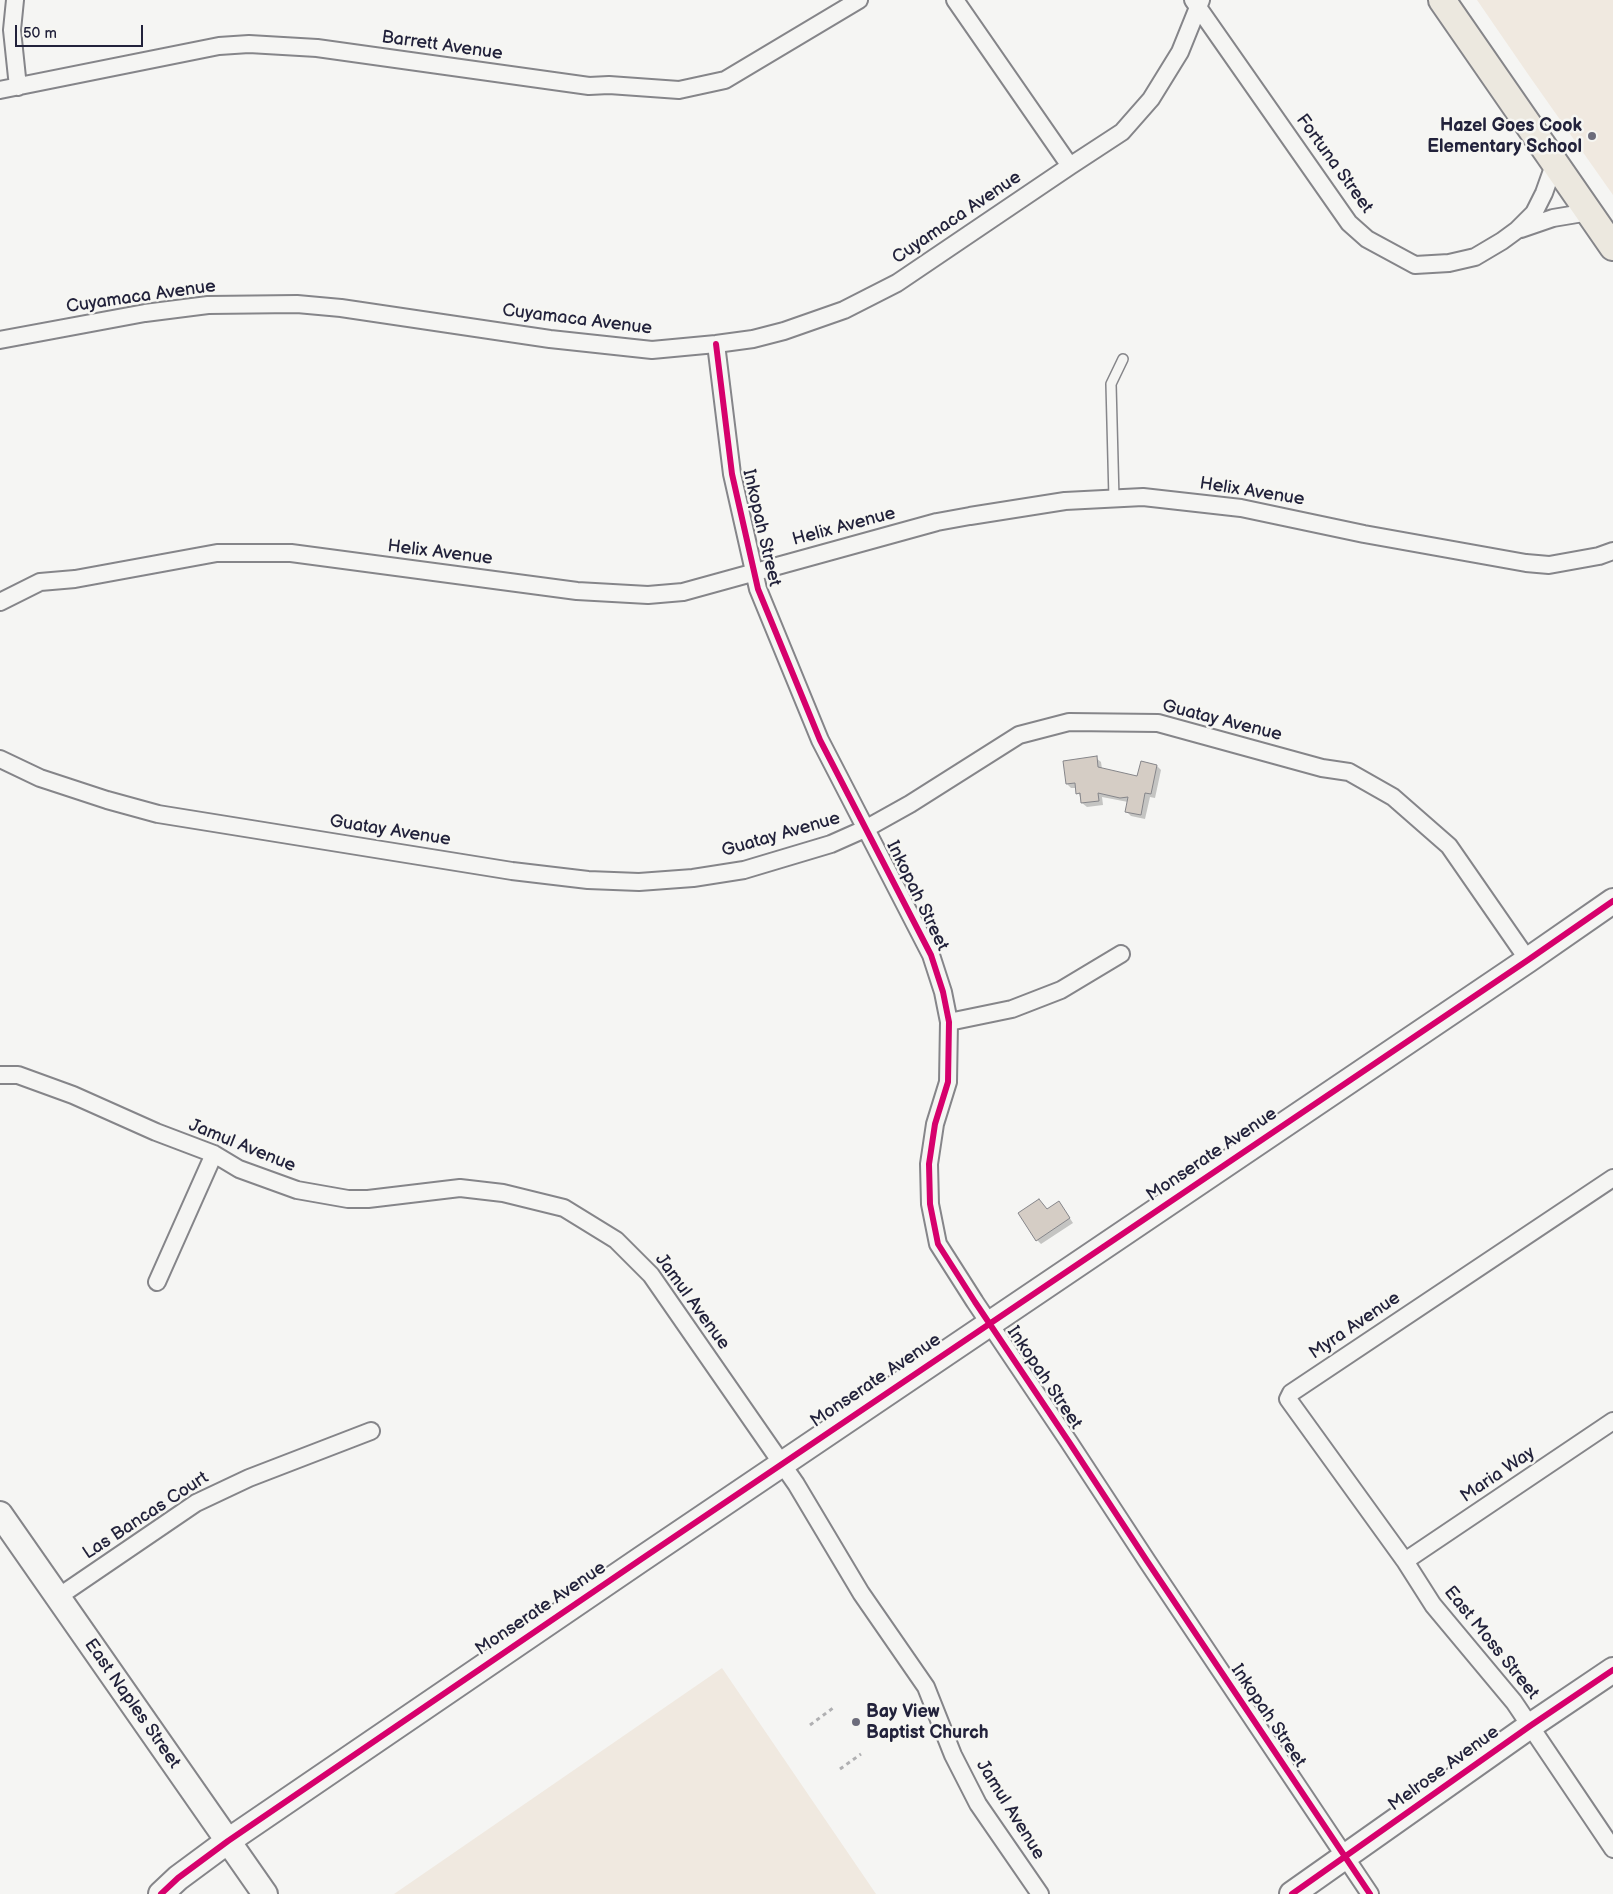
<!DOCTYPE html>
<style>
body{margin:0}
#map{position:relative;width:1613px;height:1894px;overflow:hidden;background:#f5f5f3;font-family:"Balsamiq Sans",sans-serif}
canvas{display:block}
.scale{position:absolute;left:15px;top:25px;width:128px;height:22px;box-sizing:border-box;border:2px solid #22223b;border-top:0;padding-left:6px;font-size:15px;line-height:18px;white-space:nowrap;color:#22223b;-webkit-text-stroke:4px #f6f6f2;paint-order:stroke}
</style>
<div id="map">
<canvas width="1613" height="1894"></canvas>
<div class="scale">50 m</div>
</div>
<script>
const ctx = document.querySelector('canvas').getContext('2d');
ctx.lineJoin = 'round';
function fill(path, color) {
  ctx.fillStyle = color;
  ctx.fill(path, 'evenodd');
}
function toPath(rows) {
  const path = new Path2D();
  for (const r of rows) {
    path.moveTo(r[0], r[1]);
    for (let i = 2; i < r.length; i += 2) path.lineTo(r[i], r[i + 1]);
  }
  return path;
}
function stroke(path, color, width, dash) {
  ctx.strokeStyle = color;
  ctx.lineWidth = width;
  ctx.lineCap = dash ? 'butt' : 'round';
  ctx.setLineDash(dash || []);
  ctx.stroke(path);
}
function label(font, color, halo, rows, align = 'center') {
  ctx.font = font + ' "Balsamiq Sans",sans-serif';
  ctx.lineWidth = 5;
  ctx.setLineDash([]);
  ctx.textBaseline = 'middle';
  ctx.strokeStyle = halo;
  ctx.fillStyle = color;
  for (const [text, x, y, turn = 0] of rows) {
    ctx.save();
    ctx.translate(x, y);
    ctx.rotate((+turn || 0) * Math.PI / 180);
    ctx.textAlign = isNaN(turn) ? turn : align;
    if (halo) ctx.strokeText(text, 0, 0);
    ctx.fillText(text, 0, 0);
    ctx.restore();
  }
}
fill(toPath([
 [1477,0,1613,0,1613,195,1530,77],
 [722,1668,876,1894,394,1894]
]), '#f0e9e0');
fill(toPath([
 [1096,758,1101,762,1102,769,1138,777,1157,766,1161,770,1155,798,1150,797,1145,819,1131,816,1126,811,1128,802,1102,797,1103,805,1087,807,1082,803,1077,788,1071,788,1067,784],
 [1059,1202,1073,1223,1041,1244,1037,1240,1047,1210]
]), '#0003');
const building = toPath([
 [1097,756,1098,767,1137,776,1141,761,1157,765,1151,794,1145,793,1141,815,1125,812,1128,797,1120,798,1098,793,1099,801,1081,803,1080,793,1076,794,1075,783,1066,784,1063,761,1097,756],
 [1039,1199,1047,1209,1059,1201,1070,1218,1036,1241,1018,1213,1039,1199]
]);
fill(building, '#d5cdc5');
stroke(building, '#858589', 1);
const lane = toPath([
 [1114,499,1111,384,1123,359]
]);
const street = toPath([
 [15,0,12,30,18,87],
 [955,0,1070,166],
 [1193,0,1349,223,1367,239,1415,265,1449,263,1475,257,1502,241,1517,230,1534,213,1544,193,1555,162],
 [0,90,219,46,249,44,317,48,589,86,609,85,679,90,725,80,859,0],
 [1521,229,1553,218,1589,212],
 [0,340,145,313,208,305,297,304,341,308,550,339,652,350,716,344,753,339,784,331,844,310,897,283,1070,166,1122,132,1151,99,1180,52,1201,0],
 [716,344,732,474,758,589,820,740,931,955,943,992,949,1022,948,1082,935,1124,929,1164,930,1204,938,1244,975,1302,1069,1442,1147,1561,1370,1894],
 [0,602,40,582,75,579,217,553,291,553,577,591,648,595,683,592,937,522,970,516,1065,501,1143,497,1241,508,1364,534,1526,563,1549,565,1599,556,1613,551],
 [0,759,40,778,107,800,158,814,512,871,588,880,639,882,693,878,744,870,831,844,867,828,910,804,1019,735,1069,722,1158,723,1322,768,1349,772,1393,797,1449,846,1528,960],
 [949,1022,1012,1009,1061,990,1121,954],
 [0,1075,18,1075,73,1095,156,1132,214,1154,239,1169,297,1190,348,1199,368,1199,460,1188,503,1193,564,1208,616,1240,651,1275,796,1484,861,1593,926,1687,953,1755,978,1804,1040,1894],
 [1613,1178,1291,1393,1288,1399,1405,1561,1433,1605,1514,1702,1613,1849],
 [157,1282,214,1154],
 [1405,1561,1613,1421],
 [58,1597,196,1503,249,1478,371,1431]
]);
const secondary = toPath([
 [0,1514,265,1894],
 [161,1894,178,1878,228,1841,640,1560,1528,960,1613,901],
 [1292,1894,1530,1726,1613,1670]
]);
const primary = toPath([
 [1442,0,1613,247]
]);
stroke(lane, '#858589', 12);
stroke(street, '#858589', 20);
stroke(secondary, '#858589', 28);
stroke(primary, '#858589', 30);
stroke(toPath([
 [810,1725,833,1708],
 [840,1769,861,1754]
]), '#b0b0b2', 3, [4, 4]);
stroke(lane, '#f5f5f3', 9);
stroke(street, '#f5f5f3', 16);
stroke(secondary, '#f5f5f3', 24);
stroke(primary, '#ece8df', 26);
stroke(toPath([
 [716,344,732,474,758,589,820,740,931,955,943,992,949,1022,948,1082,935,1124,929,1164,930,1204,938,1244,975,1302,1069,1442,1147,1561,1370,1894],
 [161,1894,178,1878,228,1841,640,1560,1528,960,1613,901],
 [1292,1894,1530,1726,1613,1670]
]), '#d6006c', 6);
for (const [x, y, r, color] of [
 [1592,136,5,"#6c6c7b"],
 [856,1722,5,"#6c6c7b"]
]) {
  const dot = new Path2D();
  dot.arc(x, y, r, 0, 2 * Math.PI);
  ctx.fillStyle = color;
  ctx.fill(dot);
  stroke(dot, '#f6f6f2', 2);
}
label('18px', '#22223b', '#f6f6f2', [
 ["Barrett Avenue",442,46,8],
 ["Fortuna Street",1334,164,54],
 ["Cuyamaca Avenue",957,218,-34],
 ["Cuyamaca Avenue",141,297,-8],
 ["Cuyamaca Avenue",577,320,7],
 ["Helix Avenue",1252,492,9],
 ["Helix Avenue",844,527,-15],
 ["Inkopah Street",761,528,77],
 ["Helix Avenue",440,553,7],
 ["Guatay Avenue",1222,721,14],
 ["Guatay Avenue",390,831,9],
 ["Guatay Avenue",781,835,-16],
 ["Inkopah Street",917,896,64],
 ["Jamul Avenue",242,1146,22],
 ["Monserate Avenue",1212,1155,-34],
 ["Jamul Avenue",692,1302,54],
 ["Myra Avenue",1355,1326,-34],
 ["Inkopah Street",1044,1378,56],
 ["Monserate Avenue",876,1381,-34],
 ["Maria Way",1498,1475,-34],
 ["Las Bancas Court",146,1516,-33],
 ["Monserate Avenue",541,1609,-34],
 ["East Moss Street",1491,1643,51],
 ["East Naples Street",132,1704,55],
 ["Inkopah Street",1268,1716,56],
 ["Melrose Avenue",1444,1769,-36],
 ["Jamul Avenue",1010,1810,58]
]);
label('bold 18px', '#22223b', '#f6f6f2', [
 ["Hazel Goes Cook",1582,126],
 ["Elementary School",1582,147],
 ["Bay View",866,1712,"left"],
 ["Baptist Church",866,1733,"left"]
], 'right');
</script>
